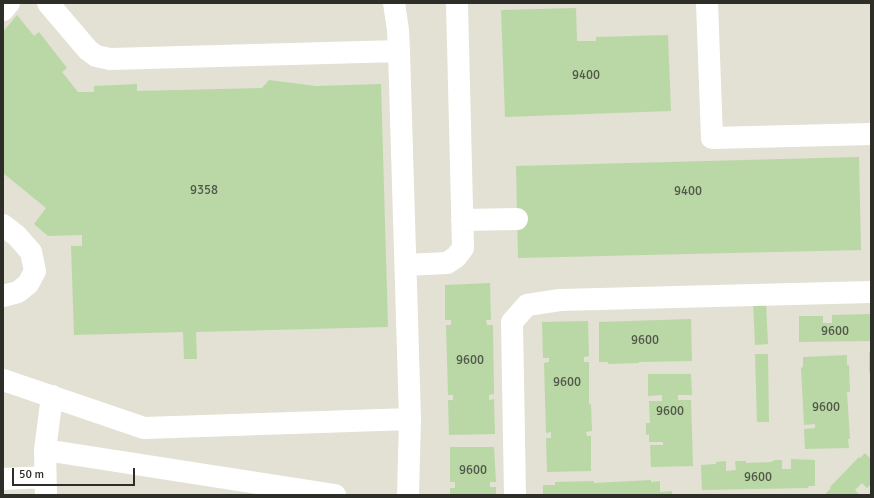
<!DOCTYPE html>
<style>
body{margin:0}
#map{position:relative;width:874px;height:498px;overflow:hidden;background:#e2e1d3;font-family:Signika,sans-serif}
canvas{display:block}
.frame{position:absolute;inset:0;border:4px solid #2e2e28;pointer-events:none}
.scale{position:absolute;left:12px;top:468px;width:123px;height:18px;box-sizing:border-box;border:2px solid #2e2e28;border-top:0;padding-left:5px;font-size:12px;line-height:14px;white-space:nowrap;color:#2e2e28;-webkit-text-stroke:3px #fff;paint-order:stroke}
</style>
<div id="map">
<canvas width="874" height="498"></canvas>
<div class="frame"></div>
<div class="scale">50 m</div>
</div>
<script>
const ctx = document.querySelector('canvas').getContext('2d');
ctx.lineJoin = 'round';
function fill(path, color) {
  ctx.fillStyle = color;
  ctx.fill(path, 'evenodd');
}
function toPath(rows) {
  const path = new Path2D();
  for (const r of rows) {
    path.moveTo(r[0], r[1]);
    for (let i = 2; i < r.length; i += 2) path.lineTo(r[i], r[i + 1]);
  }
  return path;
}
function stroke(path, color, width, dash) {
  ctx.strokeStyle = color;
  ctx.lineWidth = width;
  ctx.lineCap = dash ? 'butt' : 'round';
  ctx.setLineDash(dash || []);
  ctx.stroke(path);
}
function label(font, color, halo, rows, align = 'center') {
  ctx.font = font + ' Signika,sans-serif';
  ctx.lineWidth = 4;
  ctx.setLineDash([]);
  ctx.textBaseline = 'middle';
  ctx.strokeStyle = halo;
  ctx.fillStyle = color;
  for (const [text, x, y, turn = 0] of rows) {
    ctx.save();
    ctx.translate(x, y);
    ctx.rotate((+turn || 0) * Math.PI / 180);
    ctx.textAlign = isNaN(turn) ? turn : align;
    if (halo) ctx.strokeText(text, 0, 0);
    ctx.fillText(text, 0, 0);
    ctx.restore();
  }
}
fill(toPath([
 [576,8,577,41,596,41,596,37,668,35,671,111,505,117,501,10],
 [17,15,34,36,39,32,67,68,62,72,78,92,94,92,94,86,137,84,137,91,262,88,269,80,316,86,381,84,388,327,196,332,197,359,184,359,183,332,74,335,71,246,82,246,82,235,48,236,34,224,46,208,3,173,3,32],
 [859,157,861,250,518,258,516,166],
 [490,283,491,320,486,320,487,325,493,325,494,394,489,395,489,400,494,399,495,434,449,435,448,400,453,400,453,395,448,395,446,325,451,325,451,320,445,320,445,285],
 [753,302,766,302,768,344,755,345],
 [871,314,871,341,799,342,799,316,823,316,823,323,832,323,832,315],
 [691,319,692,361,639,362,639,363,608,364,608,362,599,362,599,322],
 [588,321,589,356,584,357,584,362,589,362,589,404,591,404,592,431,586,432,587,436,591,436,591,471,547,472,546,438,551,438,551,432,546,433,544,363,549,362,549,358,543,358,542,322],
 [869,352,871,352,871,372,869,373],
 [755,354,768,354,769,422,757,422],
 [847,355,847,365,849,365,850,392,847,392,850,439,848,439,849,448,805,449,804,429,815,428,815,424,804,425,801,368,803,367,803,357],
 [648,374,691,374,692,395,678,395,678,400,691,400,693,466,651,467,650,445,663,445,663,442,649,442,649,434,646,435,646,423,650,423,649,401,662,401,662,395,648,396],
 [450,447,494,447,496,482,490,482,490,487,496,487,496,495,450,495,450,488,455,488,455,482,450,482],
 [865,453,871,459,871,484,867,488,862,483,855,490,860,495,824,495,831,488,830,487,859,457,860,458],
 [791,459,815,460,815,486,809,486,808,488,702,490,701,465,716,464,716,462,726,461,726,471,736,470,735,461,746,461,746,463,771,462,775,460,782,460,782,469,791,469],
 [651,480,651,482,660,481,660,492,672,491,672,495,543,495,543,485,555,485,555,482,594,481,594,483]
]), '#b9d8a6');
stroke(toPath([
 [48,3,88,50,96,56,110,59,399,51,398,30,394,3],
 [707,3,712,138,871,134],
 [3,10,9,3],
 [462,220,517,219],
 [3,225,17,236,31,252,35,271,28,284,18,292,3,296],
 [406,265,447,263,456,257,463,248,457,3],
 [3,380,144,428,410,419,399,51],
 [45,450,335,495],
 [3,479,45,477],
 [46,495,45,450,52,396],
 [408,495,410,419],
 [515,495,512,322,527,305,560,300,871,292]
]), '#fff', 22);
label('13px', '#515848', null, [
 ["9400",586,76],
 ["9358",204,191],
 ["9400",688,192],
 ["9600",835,332],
 ["9600",645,341],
 ["9600",470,361],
 ["9600",567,383],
 ["9600",826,408],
 ["9600",670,412],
 ["9600",473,471],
 ["9600",758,478]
]);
</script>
